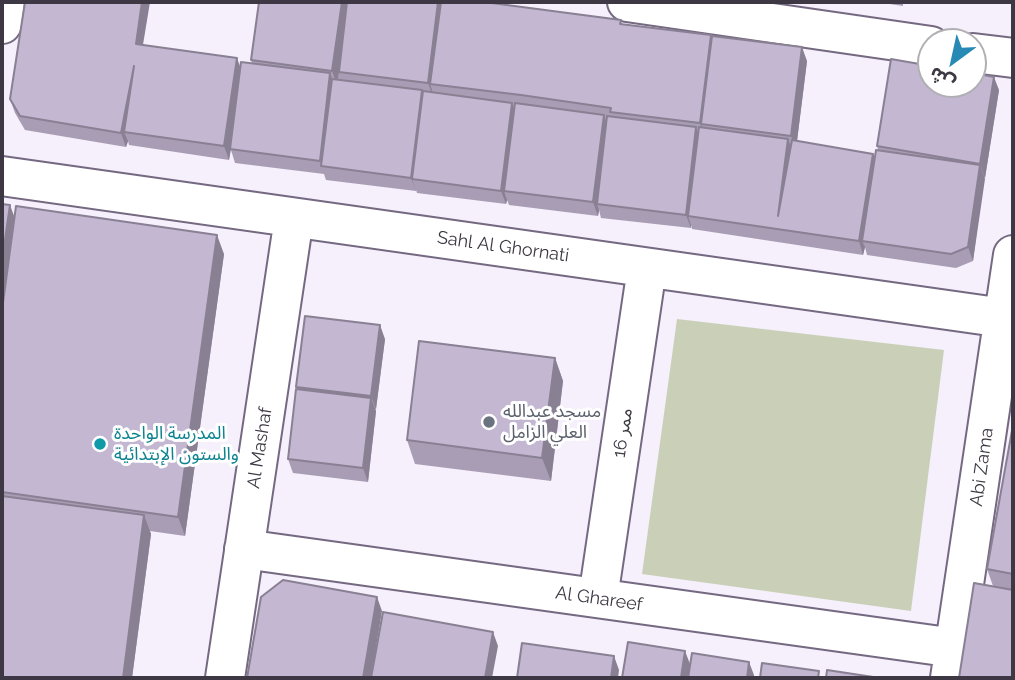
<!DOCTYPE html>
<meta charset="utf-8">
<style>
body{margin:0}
#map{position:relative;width:1015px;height:680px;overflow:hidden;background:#f5f0fb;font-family:Raleway,"Noto Sans Arabic",sans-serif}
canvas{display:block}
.frame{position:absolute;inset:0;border:4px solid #3d3843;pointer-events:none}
.north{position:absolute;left:917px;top:28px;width:70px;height:70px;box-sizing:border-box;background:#fff;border:2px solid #b1afb4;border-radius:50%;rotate:213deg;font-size:19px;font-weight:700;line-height:28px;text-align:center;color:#3d3843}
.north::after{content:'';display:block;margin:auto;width:24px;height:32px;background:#268ab4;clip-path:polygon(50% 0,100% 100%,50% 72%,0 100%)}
</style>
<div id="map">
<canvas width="1015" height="680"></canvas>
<div class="frame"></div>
<div class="north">ش</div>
</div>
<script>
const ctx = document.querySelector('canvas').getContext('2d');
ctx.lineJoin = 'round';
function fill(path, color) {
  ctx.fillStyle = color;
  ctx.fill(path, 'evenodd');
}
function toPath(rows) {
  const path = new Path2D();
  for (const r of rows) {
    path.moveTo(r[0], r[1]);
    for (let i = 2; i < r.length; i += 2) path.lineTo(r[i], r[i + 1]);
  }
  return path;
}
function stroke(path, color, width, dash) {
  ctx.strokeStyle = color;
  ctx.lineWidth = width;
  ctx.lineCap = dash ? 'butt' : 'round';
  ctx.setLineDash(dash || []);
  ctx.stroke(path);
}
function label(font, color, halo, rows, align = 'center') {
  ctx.font = font + ' Raleway,"Noto Sans Arabic",sans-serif';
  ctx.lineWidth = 6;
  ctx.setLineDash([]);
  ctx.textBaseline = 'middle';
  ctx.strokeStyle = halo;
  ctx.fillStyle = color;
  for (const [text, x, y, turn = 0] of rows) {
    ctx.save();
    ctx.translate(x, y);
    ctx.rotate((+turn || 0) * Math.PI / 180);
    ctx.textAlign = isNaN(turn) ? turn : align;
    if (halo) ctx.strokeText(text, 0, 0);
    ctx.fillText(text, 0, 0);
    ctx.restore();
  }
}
fill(toPath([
 [677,319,944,350,911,611,642,574]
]), '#cad0b8');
const minor = toPath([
 [627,2,931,46],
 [2,24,5,2],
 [973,53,1013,58],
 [2,176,1004,318],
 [244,549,955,648],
 [598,598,647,268],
 [225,678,294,218],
 [950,678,1013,255]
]);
stroke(minor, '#756982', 42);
stroke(minor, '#fff', 38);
fill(toPath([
 [876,2,903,2,903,6],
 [621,20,622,24,712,39,807,61,797,141,873,154,875,159,878,150,877,146,999,90,985,178,984,177,973,261,956,268,867,255,865,247,863,255,692,229,691,225,691,228,601,218,599,210,598,216,509,205,507,200,506,204,417,193,416,190,416,191,326,180,324,174,235,163,231,150,229,160,129,145,128,141,126,147,25,130,15,113,10,99,143,45,240,68,252,63,251,60],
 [2,204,15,218,224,254,185,536,150,531,151,534,132,678,2,678],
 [385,339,376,409,375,409,376,411,368,482,293,473,288,459,297,389,296,387],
 [555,358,563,381,551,481,415,464,407,440],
 [1013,425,1013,678,993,586,987,569]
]), '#a99db5');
fill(toPath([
 [142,2,150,2,141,57,136,44],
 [342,2,349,2,337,85,332,71],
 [438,2,441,2,430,84,433,93,433,97,428,83],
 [711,35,715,49,701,124,705,134,705,136,700,123],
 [802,47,807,61,796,149,791,136],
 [237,58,242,72,229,160,224,146],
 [134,66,124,132,128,141,126,147,121,133],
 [330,73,335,86,322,166,320,161],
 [994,77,999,90,985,178,980,164],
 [422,90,426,103,412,179,416,191,411,178],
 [512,103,517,116,504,191,507,200,506,204,501,191],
 [604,115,608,128,597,204,599,210,598,216,593,202],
 [696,127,701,141,688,216,691,225,691,228,686,215],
 [788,139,793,153,778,216],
 [873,154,878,167,862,241,865,247,863,255,859,241],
 [980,165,985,179,973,261,968,247],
 [10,205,17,224,2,330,2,261],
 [217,235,224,254,185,536,178,517],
 [380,325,385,339,376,409,371,396],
 [555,358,563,381,551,481,542,458],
 [371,398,376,411,368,482,363,468],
 [144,515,151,534,132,678,123,678],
 [377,597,382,611,371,678,363,678],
 [493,632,498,646,492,678,485,678],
 [685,651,690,664,688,678,681,678],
 [614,656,619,670,618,678,611,678],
 [749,662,754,675,754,678,747,678]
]), '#898093');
const building = toPath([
 [25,2,142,2,136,44,237,58,224,146,124,132,134,66,121,133,20,116,10,99,25,2],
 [259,2,342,2,332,71,251,60,259,2],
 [347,2,438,2,428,83,339,72,347,2],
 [441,2,484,2,621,20,620,24,711,35,700,123,610,112,611,108,521,95,430,84,441,2],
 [712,36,802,47,791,136,701,124,712,36],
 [891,59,931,66,931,84,973,84,973,73,994,77,980,164,877,146,891,59],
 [241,62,330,73,320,161,230,149,241,62],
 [332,79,422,90,411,178,321,166,332,79],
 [423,91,512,103,501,191,412,179,423,91],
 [515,103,604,115,593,202,504,191,515,103],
 [607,116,696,127,686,215,597,204,607,116],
 [699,127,788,139,778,216,792,140,873,154,859,241,688,216,699,127],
 [876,150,980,165,968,247,951,254,862,241,876,150],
 [2,204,10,205,2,261,2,204],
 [16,206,217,235,178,517,2,492,2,310,16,206],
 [305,316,380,325,371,396,296,387,305,316],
 [419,341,555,358,542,458,407,440,419,341],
 [296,389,371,398,363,468,288,459,296,389],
 [1013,425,1013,574,987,569,1013,425],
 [2,496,144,515,123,678,2,678,2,496],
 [283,580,377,597,363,678,247,678,261,597,283,580],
 [974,583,1013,590,1013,678,959,678,974,583],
 [383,612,493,632,485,678,371,678,383,612],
 [628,642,685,651,681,678,622,678,628,642],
 [522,643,614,656,611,678,517,678,522,643],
 [692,653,749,662,747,678,688,678,692,653],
 [762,663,819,671,818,678,760,678,762,663],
 [827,670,880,678,826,678,827,670]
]);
fill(building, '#c4b7d2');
stroke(building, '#898093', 2);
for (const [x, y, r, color] of [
 [489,422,7,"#6b7280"],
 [100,444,7,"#0f9aa8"]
]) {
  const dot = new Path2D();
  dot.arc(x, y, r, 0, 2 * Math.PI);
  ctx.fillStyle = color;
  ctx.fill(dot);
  stroke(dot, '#fff', 2.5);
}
label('18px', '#3d3843', '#fff', [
 ["Sahl Al Ghornati",503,247,8],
 ["ممر 16",623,433,-81],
 ["Al Mashaf",260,448,-81],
 ["Abi Zama",982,467,-82],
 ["Al Ghareef",599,599,8]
]);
label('18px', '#5b616d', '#fff', [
 ["مسجد عبدالله",503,412],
 ["العلي الزامل",503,433]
], 'left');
label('18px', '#0d838f', '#fff', [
 ["المدرسة الواحدة",114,434],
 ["والستون الإبتدائية",114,455]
], 'left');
</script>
